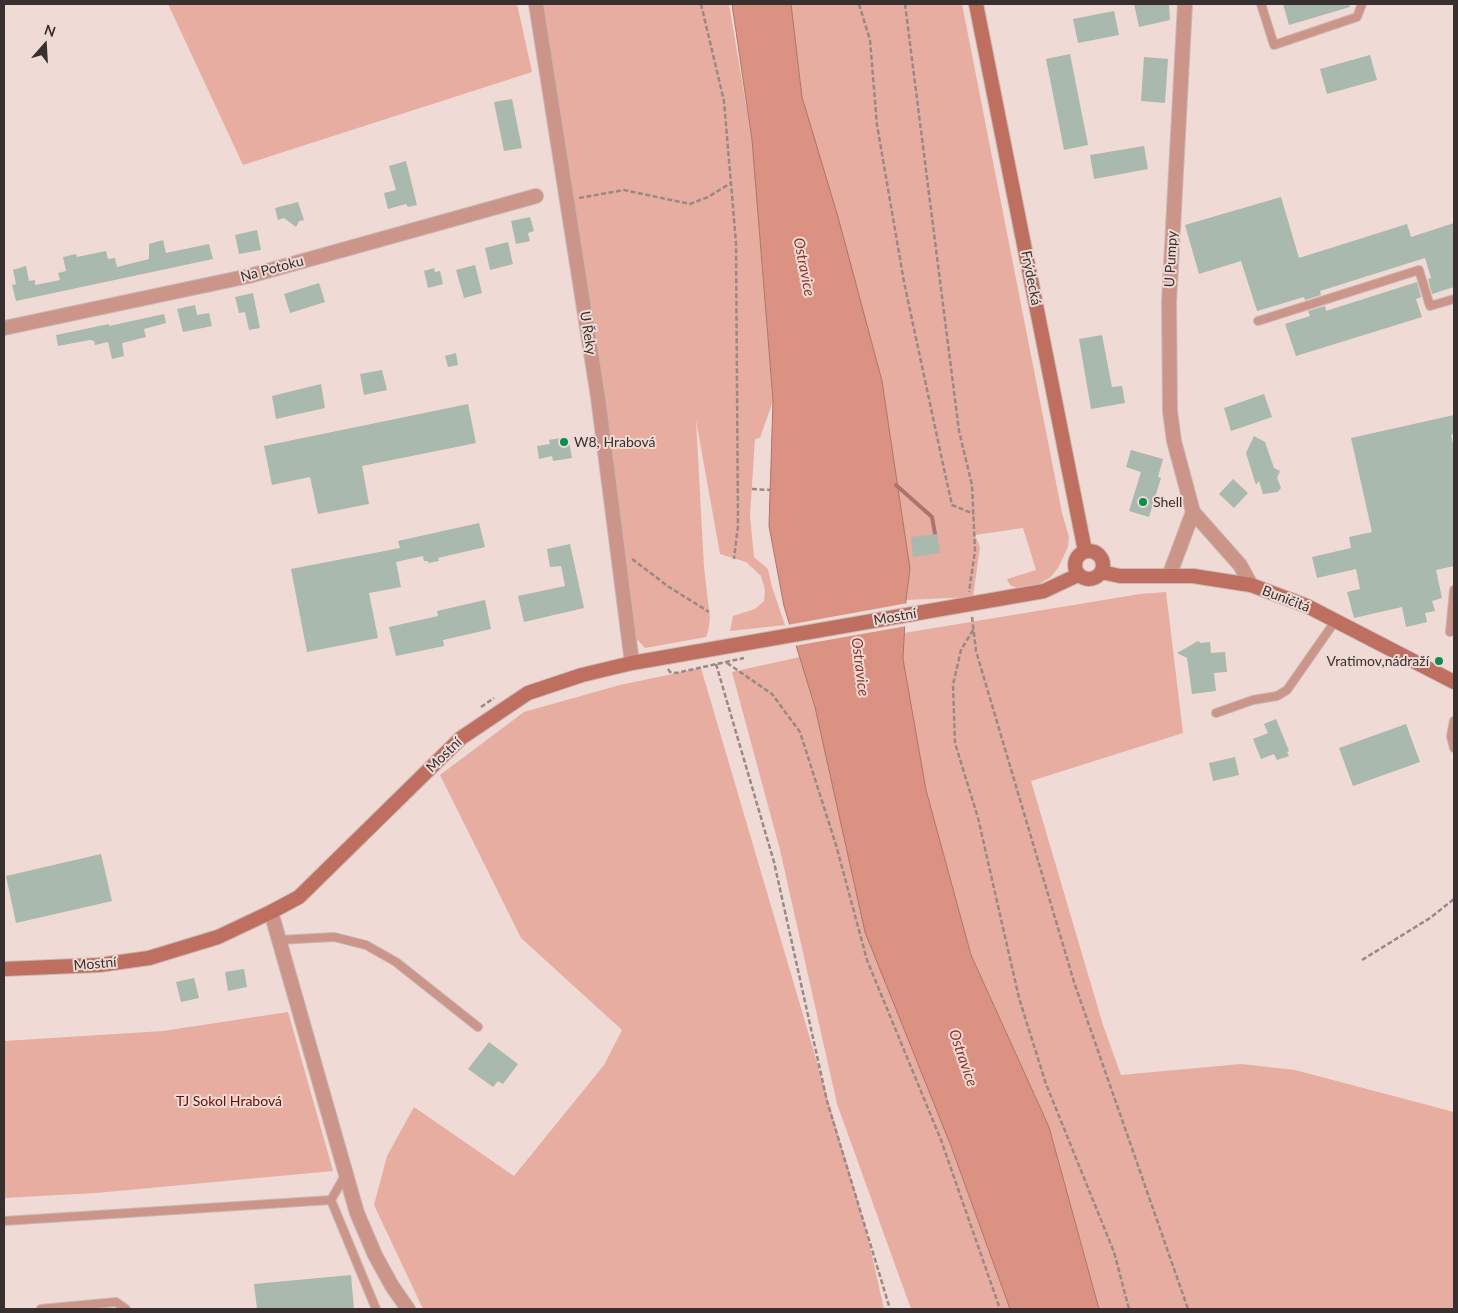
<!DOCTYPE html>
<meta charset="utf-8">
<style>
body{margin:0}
#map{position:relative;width:1458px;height:1313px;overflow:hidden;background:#efdad5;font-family:Lato,sans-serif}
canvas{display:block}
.frame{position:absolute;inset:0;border:5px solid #38302e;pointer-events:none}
.north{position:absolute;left:20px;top:20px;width:50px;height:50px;-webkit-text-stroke:4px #efdad5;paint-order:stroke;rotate:19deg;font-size:14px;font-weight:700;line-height:20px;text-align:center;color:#38302e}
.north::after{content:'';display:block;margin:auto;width:18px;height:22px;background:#38302e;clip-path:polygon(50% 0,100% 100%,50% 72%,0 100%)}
</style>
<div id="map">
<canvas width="1458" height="1313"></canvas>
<div class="frame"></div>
<div class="north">N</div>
</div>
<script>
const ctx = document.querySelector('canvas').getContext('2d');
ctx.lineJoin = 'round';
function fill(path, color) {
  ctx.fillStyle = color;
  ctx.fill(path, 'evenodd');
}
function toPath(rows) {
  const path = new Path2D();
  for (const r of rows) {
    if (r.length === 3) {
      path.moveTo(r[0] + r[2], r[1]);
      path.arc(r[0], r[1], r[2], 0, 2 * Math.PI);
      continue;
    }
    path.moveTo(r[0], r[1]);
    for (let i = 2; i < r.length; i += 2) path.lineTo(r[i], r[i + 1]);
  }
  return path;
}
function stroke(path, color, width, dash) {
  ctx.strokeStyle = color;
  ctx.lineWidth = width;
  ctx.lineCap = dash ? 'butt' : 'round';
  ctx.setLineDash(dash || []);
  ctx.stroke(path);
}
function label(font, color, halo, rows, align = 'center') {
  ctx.font = font + ' Lato,sans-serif';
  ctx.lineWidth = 4;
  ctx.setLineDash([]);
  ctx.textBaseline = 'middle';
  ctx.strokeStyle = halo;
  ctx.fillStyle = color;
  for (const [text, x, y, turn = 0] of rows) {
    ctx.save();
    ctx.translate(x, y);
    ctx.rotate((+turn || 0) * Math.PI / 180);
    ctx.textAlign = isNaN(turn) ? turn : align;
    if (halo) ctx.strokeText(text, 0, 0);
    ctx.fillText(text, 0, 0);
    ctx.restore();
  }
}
fill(toPath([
 [168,4,517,4,532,72,243,165],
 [536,4,729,4,752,140,773,401,760,438,755,439,750,516,754,557,768,569,772,587,785,625,730,631,733,616,755,609,764,601,765,590,761,576,746,562,720,554,696,420,704,567,710,619,708,632,706,637,645,648,634,636],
 [791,4,962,4,1062,513,1069,537,1068,547,1058,568,1051,577,1039,584,1017,588,1010,585,1007,579,1036,570,1023,528,975,535,980,547,973,597,906,600,910,569,882,381,802,97],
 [1166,592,1183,733,1031,781,1103,1025,1121,1075,1241,1064,1295,1070,1454,1112,1454,1309,1099,1309,1049,1127,971,955,926,790,903,659,904,633,1140,594],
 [800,657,951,1147,1010,1309,911,1309,837,1104,780,850,732,672],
 [701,668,866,1229,884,1309,423,1309,374,1205,387,1156,414,1107,514,1176,604,1065,622,1030,521,938,440,775,524,712,620,685],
 [288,1012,333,1171,96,1193,4,1198,4,1041,163,1031]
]), '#e7ada1');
const water = toPath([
 [732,4,791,4,802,97,838,217,882,381,910,569,906,600,903,659,926,790,971,955,1049,1127,1099,1309,1010,1309,951,1146,865,932,815,707,784,606,769,526,773,401,769,350,752,140,732,4]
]);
fill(water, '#db9283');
stroke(water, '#aa756a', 1);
fill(toPath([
 [908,603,907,626,794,646,787,625]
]), '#efdad5');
stroke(toPath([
 [896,485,932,517,935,534]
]), '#aa756a', 4);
fill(toPath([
 [1134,4,1169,4,1170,20,1139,27],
 [1283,4,1349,4,1350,7,1289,25],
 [1114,11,1119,35,1078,43,1073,19],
 [1070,54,1088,145,1064,150,1046,59],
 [1370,55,1377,80,1327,94,1320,69],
 [1144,57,1168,59,1165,103,1141,101],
 [512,99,522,148,504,151,494,102],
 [1144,146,1148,169,1094,179,1090,155],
 [406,161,417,205,408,207,406,204,388,209,384,193,396,190,389,166],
 [1281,197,1299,258,1407,224,1411,237,1454,223,1454,287,1432,294,1428,279,1431,278,1425,258,1320,291,1321,295,1305,300,1304,297,1257,311,1241,261,1199,274,1185,225],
 [298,202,304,220,299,221,296,227,284,218,278,220,275,208],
 [530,217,534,231,528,233,530,241,516,244,511,221],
 [257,230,261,250,239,254,235,235],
 [163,240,166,253,209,244,213,259,16,301,12,285,16,284,13,270,26,266,29,281,35,280,35,285,60,280,58,273,66,271,63,257,76,254,77,257,106,251,108,259,115,258,117,267,149,259,149,244],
 [508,242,513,264,490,270,485,248],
 [475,265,482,293,464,298,456,270],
 [434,268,435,272,440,271,443,284,428,288,424,271],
 [1417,282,1421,297,1416,299,1422,317,1296,356,1285,324,1310,316,1308,311,1325,306,1326,311],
 [319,283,325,302,290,313,284,294],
 [253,293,260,328,249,330,245,312,239,313,235,297],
 [195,305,197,315,209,313,212,326,183,332,177,309],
 [164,314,166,323,144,329,146,337,122,343,124,356,112,359,108,342,95,345,94,341,90,340,58,346,56,335,109,324,109,326],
 [1102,335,1112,387,1122,386,1125,403,1091,409,1079,339],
 [456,353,458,365,448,367,445,356],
 [382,370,387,390,364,395,360,374],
 [321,384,325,408,276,419,272,396],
 [1264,394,1272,417,1231,431,1224,408],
 [468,404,476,443,362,466,369,504,318,514,310,477,272,485,264,446],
 [1454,415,1454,434,1451,435,1454,448,1454,566,1436,570,1442,598,1432,601,1435,611,1425,613,1427,622,1406,627,1402,607,1354,618,1347,592,1360,589,1356,569,1317,578,1312,557,1351,548,1349,537,1372,532,1351,438],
 [1254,436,1265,442,1274,468,1280,471,1277,478,1281,488,1278,492,1263,494,1259,481,1256,485,1246,453],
 [568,437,572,458,553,461,552,456,539,459,537,446,550,444,549,440],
 [1131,450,1163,459,1158,477,1161,478,1149,517,1129,511,1141,472,1126,467],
 [1233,479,1248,493,1234,508,1219,494],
 [479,523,485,547,438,558,439,561,428,563,428,561,424,561,423,556,396,562,401,587,369,593,378,638,307,652,291,569,400,548,398,541],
 [937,534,940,553,913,557,911,537],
 [570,544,584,608,524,622,518,596,565,586,561,566,550,567,547,549],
 [485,600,491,629,443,640,444,646,396,656,389,627,438,616,437,611],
 [1198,641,1201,643,1210,642,1211,653,1225,652,1227,672,1214,673,1216,691,1192,694,1187,658,1177,653],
 [1276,719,1289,751,1287,752,1289,756,1277,760,1274,754,1261,759,1253,739,1268,733,1264,724],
 [1406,724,1420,762,1353,786,1339,748],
 [1235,757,1239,775,1213,781,1209,763],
 [101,854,112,901,16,923,6,876],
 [244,969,247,987,228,991,225,972],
 [194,978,199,998,181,1002,176,982],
 [489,1042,518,1064,503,1084,498,1081,493,1087,468,1069],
 [351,1275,354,1309,257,1309,254,1284]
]), '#a9b9ad');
const service = toPath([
 [1261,4,1274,45,1357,17,1362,4],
 [1258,321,1419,270,1430,306,1454,299],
 [1450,632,1454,590],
 [1216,713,1253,700,1277,696,1287,690,1336,620],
 [1454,721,1451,736,1454,748],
 [279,940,334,937,366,945,396,962,478,1027],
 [346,1174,331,1200,376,1309],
 [4,1221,331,1200],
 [41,1309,116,1302,126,1309]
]);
const minor = toPath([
 [536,4,598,397,632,663],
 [4,328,249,276,536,196],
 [1193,512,1240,565,1251,585],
 [1169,576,1193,512,1174,441,1170,411,1169,302,1185,4],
 [271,912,357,1213,375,1255,392,1286,408,1309]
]);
const secondary = toPath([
 [976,4,1085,551],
 [1089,565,14],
 [1101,572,1120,576,1193,576,1251,585,1307,606,1454,682],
 [4,969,99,965,149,958,218,937,271,912,299,897,461,738,528,693,582,675,632,663,1044,591,1078,575]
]);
stroke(service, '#cab8b4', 10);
stroke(minor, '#cab8b4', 16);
stroke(secondary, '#cab8b4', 16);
stroke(toPath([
 [701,4,724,101,736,243,738,526,734,559],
 [859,4,870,40,877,125,904,282,944,469,952,505,974,514],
 [905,4,959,431,972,485,975,551,969,592],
 [579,198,624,190,690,204,708,197,731,183],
 [752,489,770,490],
 [632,559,669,587,709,612],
 [972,617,976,651,1074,982,1188,1309],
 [973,630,961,650,953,685,955,743,978,818,1019,998,1046,1084,1114,1252,1129,1309],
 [727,663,772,694,800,732,836,845,867,960,941,1140,1000,1309],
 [716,664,774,862,827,1101,890,1309],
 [668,669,670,672,676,673,744,658],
 [481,707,494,698],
 [1362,960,1430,918,1454,899]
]), '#988986', 2.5, [5, 2.5]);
stroke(service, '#cc958a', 8);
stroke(minor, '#cc958a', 14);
stroke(secondary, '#be6f5f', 14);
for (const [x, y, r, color] of [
 [564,442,5,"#078f4d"],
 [1143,502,5,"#078f4d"],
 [1439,661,5,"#078f4d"]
]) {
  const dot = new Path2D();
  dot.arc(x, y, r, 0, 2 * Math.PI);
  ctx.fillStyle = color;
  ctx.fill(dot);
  stroke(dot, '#efdad5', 2);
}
label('14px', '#38302e', '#efdad5', [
 ["U Pumpy",1171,259,-87],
 ["Na Potoku",272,269,-15],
 ["Frýdecká",1031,278,79],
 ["U Řeky",588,333,81],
 ["Buničitá",1286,599,21],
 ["Mostní",895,617,-10],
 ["Mostní",444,755,-44],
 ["Mostní",95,964,-5]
]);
label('14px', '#38302e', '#efdad5', [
 ["W8, Hrabová",574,442],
 ["Shell",1153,502],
 ["Vratimov,nádraží",1429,661,"right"]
], 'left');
label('14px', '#650d01', '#efdad5', [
 ["TJ Sokol Hrabová",229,1101]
]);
label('italic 15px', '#8c3526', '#efdad5', [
 ["Ostravice",804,267,79],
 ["Ostravice",860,667,83],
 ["Ostravice",963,1058,71]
]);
</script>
